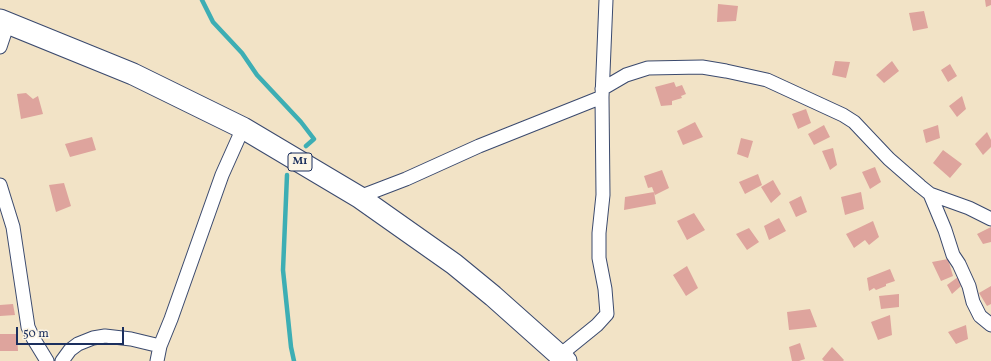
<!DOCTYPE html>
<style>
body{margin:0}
#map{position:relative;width:991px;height:361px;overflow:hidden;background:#f2e3c6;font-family:Vollkorn,serif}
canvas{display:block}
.scale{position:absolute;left:16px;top:327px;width:108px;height:18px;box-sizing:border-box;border:2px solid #1b2f5e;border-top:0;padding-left:5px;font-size:12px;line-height:14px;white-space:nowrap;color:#1b2f5e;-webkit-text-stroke:3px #fcf5e5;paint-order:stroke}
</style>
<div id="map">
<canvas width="991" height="361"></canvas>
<div class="scale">50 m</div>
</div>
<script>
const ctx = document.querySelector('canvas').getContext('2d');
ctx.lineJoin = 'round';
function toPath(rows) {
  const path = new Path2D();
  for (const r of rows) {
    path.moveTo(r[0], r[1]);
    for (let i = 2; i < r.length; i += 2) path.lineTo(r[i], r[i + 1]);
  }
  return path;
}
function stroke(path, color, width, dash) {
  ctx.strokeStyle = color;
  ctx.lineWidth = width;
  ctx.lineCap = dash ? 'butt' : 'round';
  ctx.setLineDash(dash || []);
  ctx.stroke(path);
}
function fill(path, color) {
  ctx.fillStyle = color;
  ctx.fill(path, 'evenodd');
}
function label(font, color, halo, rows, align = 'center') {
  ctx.font = font + ' Vollkorn,serif';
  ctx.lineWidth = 4;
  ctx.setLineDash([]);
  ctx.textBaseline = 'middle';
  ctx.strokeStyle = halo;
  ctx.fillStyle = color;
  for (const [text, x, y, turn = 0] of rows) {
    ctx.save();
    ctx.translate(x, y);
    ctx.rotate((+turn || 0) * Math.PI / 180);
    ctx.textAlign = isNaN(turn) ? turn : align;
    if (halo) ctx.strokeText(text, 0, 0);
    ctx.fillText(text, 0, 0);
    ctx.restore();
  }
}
stroke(toPath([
 [202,0,213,22,242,53,257,75,301,122,314,139,306,146],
 [287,175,283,270,291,347,294,361]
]), '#3daeb4', 4.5);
fill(toPath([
 [985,0,991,0,991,5,986,7],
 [718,4,738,6,736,21,717,22],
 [924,11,928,28,913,31,909,13],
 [835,61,850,62,846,78,832,75],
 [892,61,899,71,884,83,876,75],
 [950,64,957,76,948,82,941,70],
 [674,82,676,87,682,85,686,94,681,96,682,98,672,101,672,105,661,106,655,87],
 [26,93,33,99,38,96,43,114,21,119,17,94],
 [962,96,966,109,957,117,949,106],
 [806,109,811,123,798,129,792,114],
 [695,122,703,137,683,145,677,131],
 [824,125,830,137,814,145,808,134],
 [938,125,940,138,926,143,923,130],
 [987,132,991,140,991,147,983,155,975,144],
 [92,137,96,150,70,157,65,144],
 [741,138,753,141,748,158,737,154],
 [833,148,837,165,830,170,822,151],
 [943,150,962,164,950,178,933,163],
 [875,167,881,182,870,189,862,172],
 [662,170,669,188,655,195,652,187,648,188,644,176],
 [758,174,762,185,745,194,739,182],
 [773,180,781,194,771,203,761,187],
 [64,183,71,206,56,212,49,185],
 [654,192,656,204,624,210,625,197],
 [861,192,864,209,845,215,841,197],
 [801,196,807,212,796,217,789,202],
 [694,213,705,230,687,240,677,221],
 [779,218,786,231,769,240,764,226],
 [873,221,879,237,869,245,865,240,854,248,846,234],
 [991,227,991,242,983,244,977,234],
 [749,228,759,242,747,250,736,234],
 [948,259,953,276,941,281,932,262],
 [687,266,698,288,686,296,673,275],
 [890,269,895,281,886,284,886,286,876,290,874,288,869,291,867,278],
 [958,277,961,286,952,294,947,285],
 [991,286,991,304,987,306,979,293],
 [899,294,899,307,881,309,879,296],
 [13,304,15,315,0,316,0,305],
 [810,309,817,327,789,330,787,312],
 [890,315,892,335,878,340,871,322],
 [966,325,968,339,956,344,948,332],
 [0,334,17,334,18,351,0,351],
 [800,343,805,359,799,361,792,361,789,347],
 [832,347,844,360,843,361,824,361,822,359]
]), '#dea49d');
const street = toPath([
 [0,47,8,23],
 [602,89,626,75,648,68,702,67,726,71,767,80,843,115,854,122,889,159,920,186,930,194,969,208,991,219],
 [0,185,13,227,28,327,33,338,47,361],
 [930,194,945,230,953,255,959,264,969,286,973,302,980,316,991,325],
 [359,197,406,179,479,146,602,97],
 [560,355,597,325,607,314,605,289,599,258,599,233,603,195,602,97,606,0],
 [62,361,70,350,78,344,93,338,105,336,131,339,160,346],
 [157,361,160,346,171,319,222,175,243,128]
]);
const primary = toPath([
 [0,20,133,74,243,128,359,197,454,264,493,296,566,361]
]);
stroke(street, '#3b4a6e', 15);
stroke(primary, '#3b4a6e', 23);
stroke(street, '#fff', 13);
stroke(primary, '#fff', 21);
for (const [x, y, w] of [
 [300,162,24]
]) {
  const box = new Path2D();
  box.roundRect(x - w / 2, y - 9, w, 18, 3);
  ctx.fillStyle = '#fcf5e5';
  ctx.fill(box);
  stroke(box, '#1b2f5e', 1);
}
label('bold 11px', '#1b2f5e', null, [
 ["M1",300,162]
]);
</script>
